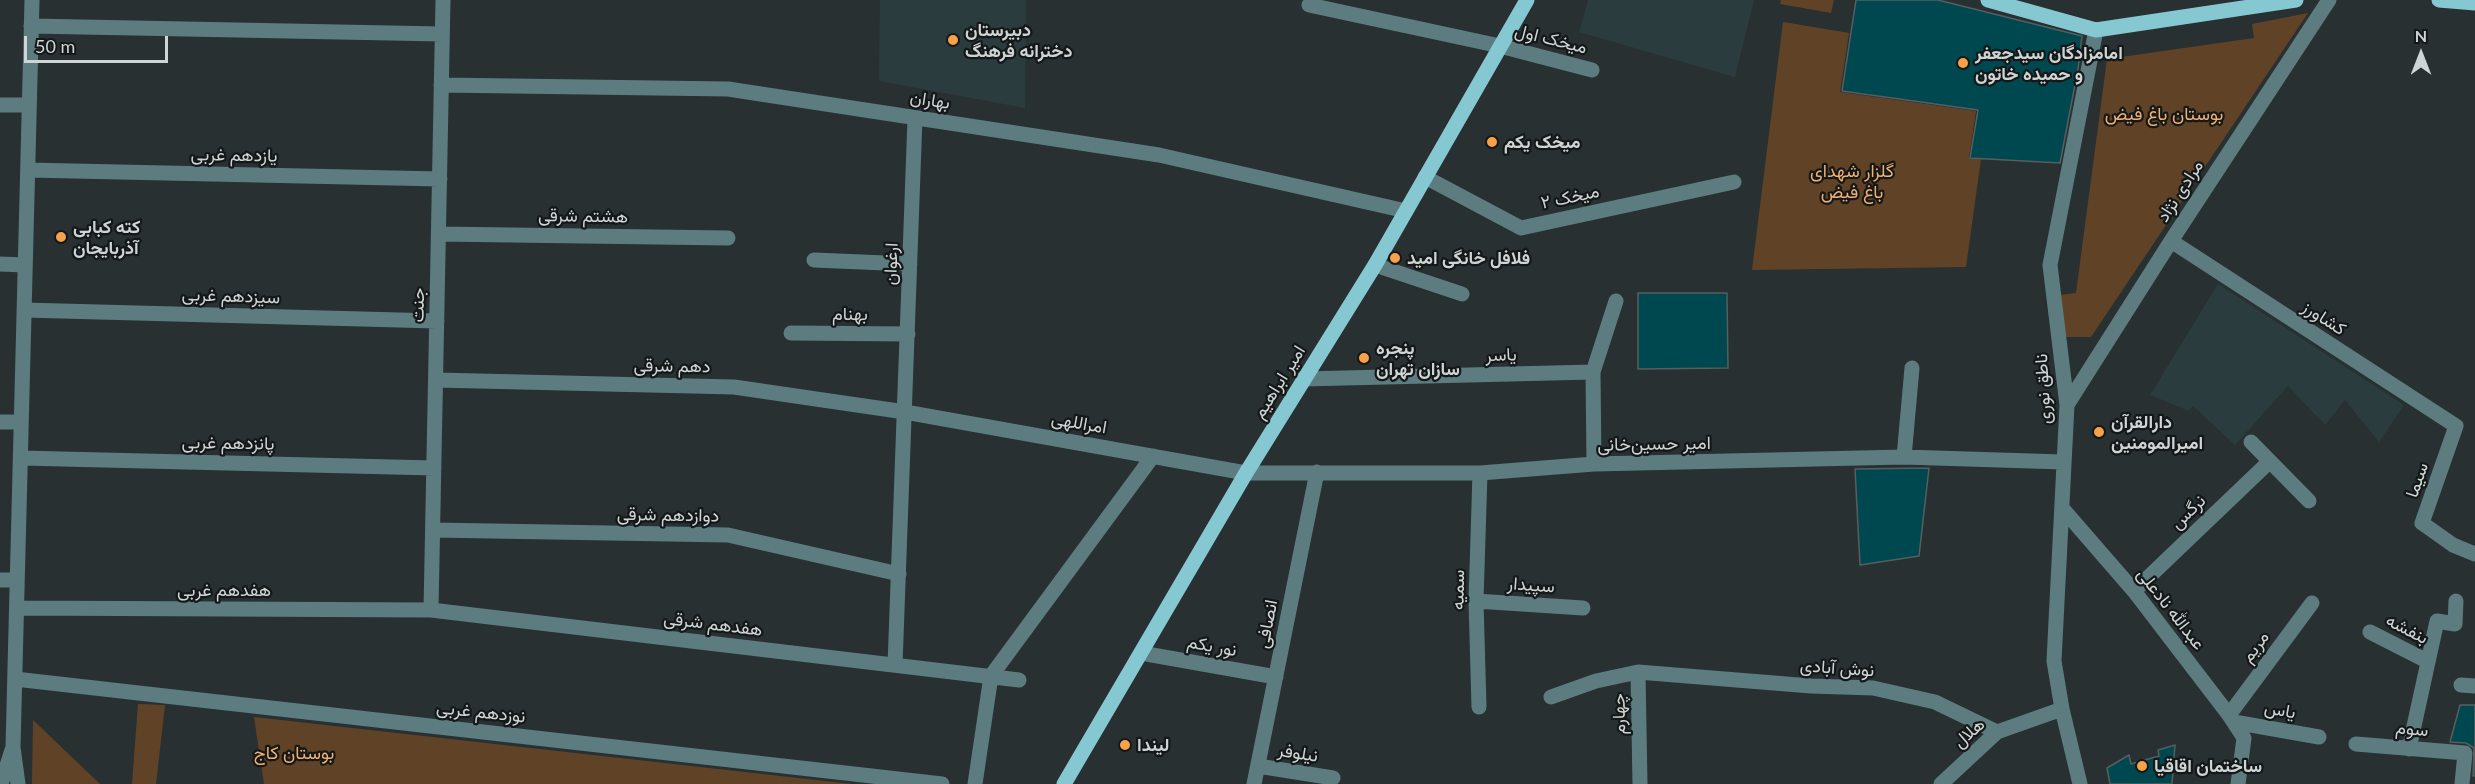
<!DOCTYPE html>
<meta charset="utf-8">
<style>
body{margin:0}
#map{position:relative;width:2475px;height:784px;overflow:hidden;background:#283032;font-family:Lato,sans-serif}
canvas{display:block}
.north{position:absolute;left:2391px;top:24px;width:60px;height:60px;-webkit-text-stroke:4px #141818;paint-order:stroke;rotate:0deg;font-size:16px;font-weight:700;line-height:24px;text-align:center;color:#cfd4d5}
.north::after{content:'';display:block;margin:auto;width:21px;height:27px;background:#cfd4d5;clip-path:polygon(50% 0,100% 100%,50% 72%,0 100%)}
.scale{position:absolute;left:24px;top:36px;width:144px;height:27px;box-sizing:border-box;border:3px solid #cfd4d5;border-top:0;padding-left:8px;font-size:18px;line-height:21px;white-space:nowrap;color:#cfd4d5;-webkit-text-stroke:4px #141818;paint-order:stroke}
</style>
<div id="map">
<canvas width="2475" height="784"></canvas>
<div class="north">N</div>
<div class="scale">50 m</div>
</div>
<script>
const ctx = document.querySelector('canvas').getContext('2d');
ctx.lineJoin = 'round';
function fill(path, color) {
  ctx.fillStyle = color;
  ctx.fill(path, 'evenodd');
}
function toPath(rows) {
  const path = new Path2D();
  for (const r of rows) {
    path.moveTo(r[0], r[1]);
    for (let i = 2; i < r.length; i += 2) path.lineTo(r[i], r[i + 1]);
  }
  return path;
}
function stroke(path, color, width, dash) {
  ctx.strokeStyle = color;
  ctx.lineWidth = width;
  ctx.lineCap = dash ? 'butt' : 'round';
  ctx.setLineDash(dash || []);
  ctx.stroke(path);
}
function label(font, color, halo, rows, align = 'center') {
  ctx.font = font + ' Lato,Vazirmatn,sans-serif';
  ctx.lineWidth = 4.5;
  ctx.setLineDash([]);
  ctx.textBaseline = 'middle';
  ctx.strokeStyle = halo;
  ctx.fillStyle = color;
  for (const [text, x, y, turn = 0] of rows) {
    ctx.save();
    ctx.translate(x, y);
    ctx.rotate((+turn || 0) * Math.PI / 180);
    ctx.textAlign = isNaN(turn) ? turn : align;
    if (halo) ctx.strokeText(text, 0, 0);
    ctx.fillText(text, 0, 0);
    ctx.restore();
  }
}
fill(toPath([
 [880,0,1026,0,1025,108,879,81],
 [1588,0,1754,0,1735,77,1579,32],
 [2218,284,2404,405,2379,442,2345,400,2325,425,2288,386,2235,445,2193,406,2189,411,2150,395]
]), '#2b3c3e');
fill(toPath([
 [1781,0,1834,0,1831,13,1780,4],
 [2308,13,2091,337,2063,337,2060,295,2076,293,2107,59,2254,38,2252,24],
 [1783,22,1849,33,1840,92,1976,111,1969,158,1981,159,1966,267,1752,270],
 [138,704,165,705,156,784,132,784],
 [254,717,852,784,264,784],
 [33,720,100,784,32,784]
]), '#604326');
const building = toPath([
 [1856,0,1938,0,2082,36,2078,69,2060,163,1970,158,1978,110,1842,91,1856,0],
 [1638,293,1727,293,1728,368,1638,369,1638,293],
 [1929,468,1919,556,1860,565,1855,469,1929,468],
 [2460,705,2475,705,2475,776,2473,776,2474,748,2466,743,2450,742,2460,705],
 [2175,745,2172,784,2110,784,2107,768,2129,755,2131,764,2159,756,2158,750,2175,745]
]);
fill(building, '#004850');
stroke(building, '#555f60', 1.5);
stroke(toPath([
 [1309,5,1500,46,1592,70],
 [31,26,442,34],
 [441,85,728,89,1159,155,1406,211],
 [0,105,29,105],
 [28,170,440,179],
 [1425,177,1521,228,1734,182],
 [439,234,728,238],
 [2171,241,2456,426,2422,523,2453,545,2475,554],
 [814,260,910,264],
 [0,264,25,265],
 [1375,265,1462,294],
 [24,310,437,321],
 [791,333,908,334],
 [1303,379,1593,372],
 [436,380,734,387,905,412,1246,473,1480,473,1594,464,1904,457,2063,462],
 [2067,405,2171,241,2329,0],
 [0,422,21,422],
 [2251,442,2309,501],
 [1904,457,1912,368],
 [21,458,434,468],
 [1594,464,1593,372,1616,301],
 [2062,508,2134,591,2229,715,2244,738,2238,784],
 [433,530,728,535,899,574],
 [0,580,17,580],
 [2134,591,2269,462],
 [1476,601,1583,608],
 [17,608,431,610,1019,680],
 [431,610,443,0],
 [2370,632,2427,661],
 [1141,653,1276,677],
 [895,665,915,118],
 [15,679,942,784],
 [2461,685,2475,686],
 [1551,697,1596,681,1638,672],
 [1479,707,1476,601,1480,473],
 [2229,715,2312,603],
 [2234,722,2319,737],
 [2356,744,2465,753,2462,784],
 [2409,749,2437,621,2455,624,2456,601],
 [1258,766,1333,778],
 [1,784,12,750],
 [18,784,13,747,32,0],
 [975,784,991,676,1153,456],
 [1254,784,1317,472],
 [1640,784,1638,672,1811,686,1873,688,1935,702,1997,732],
 [1941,784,1997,732,2062,709],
 [2080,784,2062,709,2054,661,2067,405,2050,265,2096,30]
]), '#5c7c80', 15);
stroke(toPath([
 [1988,0,2096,30,2296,0],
 [2439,0,2475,3],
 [1064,784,1246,473,1375,265,1527,0]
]), '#86c8d2', 15);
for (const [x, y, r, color] of [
 [953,40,6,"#f7a248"],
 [1963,63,6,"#f7a248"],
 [1492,142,6,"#f7a248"],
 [61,237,6,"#f7a248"],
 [1395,258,6,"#f7a248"],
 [1364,358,6,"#f7a248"],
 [2099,432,6,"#f7a248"],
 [1125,745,6,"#f7a248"],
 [2142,766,6,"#f7a248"]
]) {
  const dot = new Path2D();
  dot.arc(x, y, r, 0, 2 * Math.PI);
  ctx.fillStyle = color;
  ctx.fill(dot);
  stroke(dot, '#141818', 2);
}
label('bold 18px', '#cfd4d5', '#141818', [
 ["دبیرستان",965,30],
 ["دخترانه فرهنگ",965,51],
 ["امامزادگان سیدجعفر",1975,53],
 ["و حمیده خاتون",1975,74],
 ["میخک یکم",1504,142],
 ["کته کبابی",73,227],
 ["آذربایجان",73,248],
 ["فلافل خانگی امید",1407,258],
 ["پنجره",1376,348],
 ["سازان تهران",1376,369],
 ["دارالقرآن",2111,422],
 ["امیرالمومنین",2111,443],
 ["لیندا",1137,745],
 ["ساختمان اقاقیا",2154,766]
], 'left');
label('18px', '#cfd4d5', '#141818', [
 ["میخک اول",1551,39,14],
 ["بهاران",930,100,9],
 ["یازدهم غربی",234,155,1],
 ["مرادی نژاد",2180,191,-57],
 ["میخک ۲",1570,197,-12],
 ["هشتم شرقی",583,216,1],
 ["ارغوان",891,264,-88],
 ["سیزدهم غربی",231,296,2],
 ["جنت",418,305,-89],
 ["بهنام",850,314],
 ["کشاورز",2324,318,33],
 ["یاسر",1501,355,-2],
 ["دهم شرقی",672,366,1],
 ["امیر ابراهیم",1279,382,-58],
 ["ناطق نوری",2043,389,-93],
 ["امراللهی",1079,423,10],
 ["پانزدهم غربی",228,443,1],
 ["امیر حسین‌خانی",1654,444,-1],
 ["سیما",2417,480,-71],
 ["نرگس",2188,512,-44],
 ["دوازدهم شرقی",668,515,1],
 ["سپیدار",1531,585,4],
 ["هفدهم غربی",224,590],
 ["سمیه",1458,590,-89],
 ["عبدالله نادعلی",2171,609,52],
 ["هفدهم شرقی",713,624,7],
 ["انصافی",1267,624,-79],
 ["بنفشه",2407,629,27],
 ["نور یکم",1212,646,10],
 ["مریم",2255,647,-54],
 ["نوش آبادی",1837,668,4],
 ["یاس",2280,710,10],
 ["نوزدهم غربی",481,712,6],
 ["چهارم",1619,714,-91],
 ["سوم",2412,729,5],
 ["هلال",1969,733,-41],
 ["نیلوفر",1298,753,9]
]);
label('18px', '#f1af71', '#141818', [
 ["بوستان باغ فیض",2164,114],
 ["گلزار شهدای",1852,171],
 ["باغ فیض",1852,192],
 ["بوستان کاج",294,753]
]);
</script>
